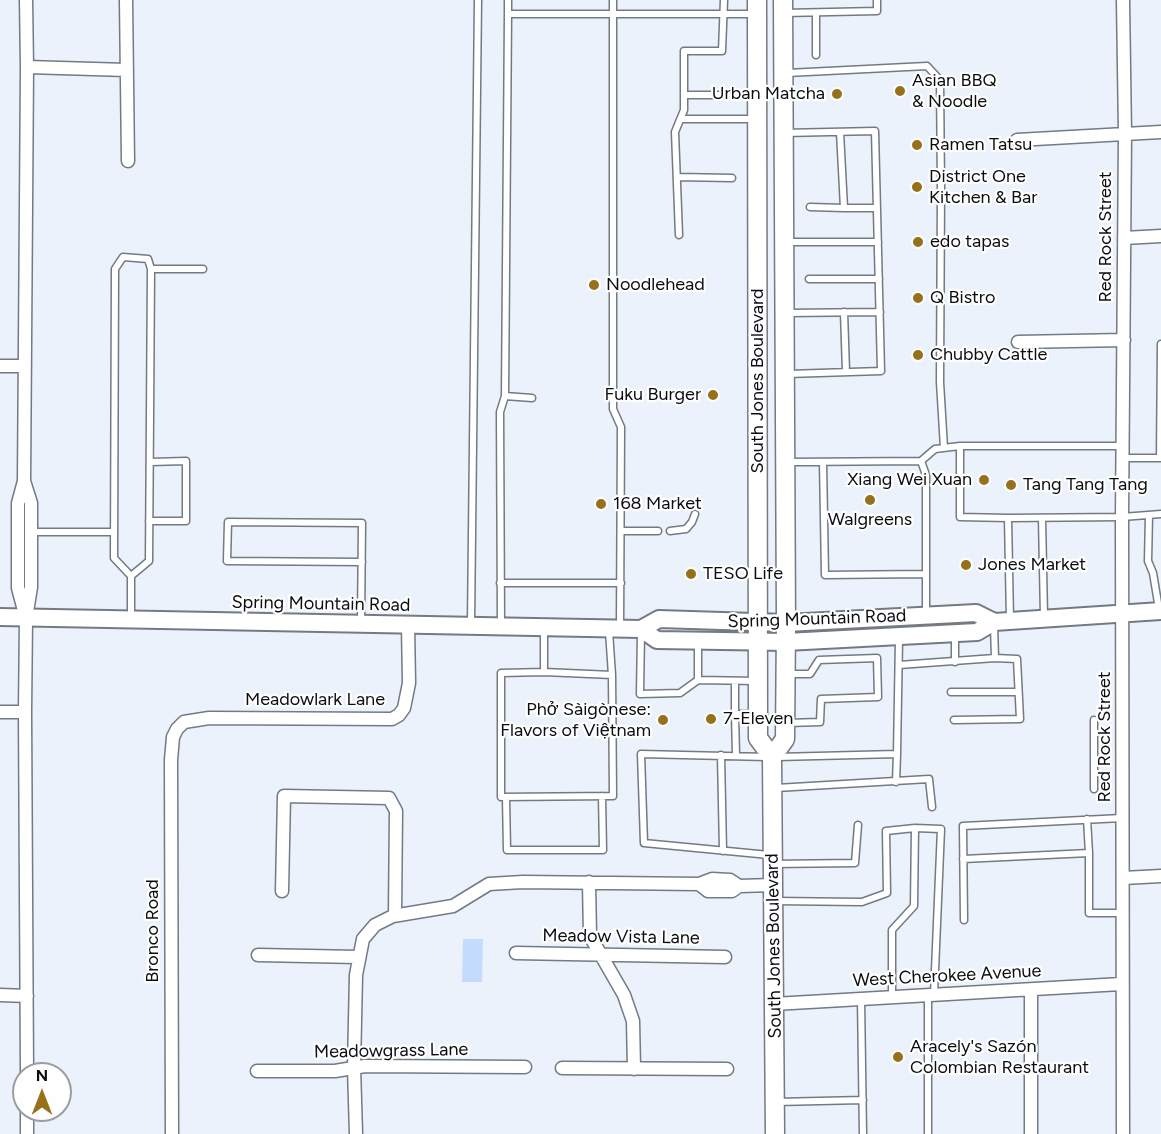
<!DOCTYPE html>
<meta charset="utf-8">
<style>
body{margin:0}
#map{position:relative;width:1161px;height:1134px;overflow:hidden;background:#ebf2fc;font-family:Figtree,sans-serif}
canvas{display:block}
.north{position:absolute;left:12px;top:1062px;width:60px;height:60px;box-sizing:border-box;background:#fefefe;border:2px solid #9c9d9e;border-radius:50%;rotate:0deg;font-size:16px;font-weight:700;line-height:24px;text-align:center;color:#0a0c0f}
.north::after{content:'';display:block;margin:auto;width:21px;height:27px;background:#96711b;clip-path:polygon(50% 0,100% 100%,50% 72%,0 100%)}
</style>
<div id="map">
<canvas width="1161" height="1134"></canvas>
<div class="north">N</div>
</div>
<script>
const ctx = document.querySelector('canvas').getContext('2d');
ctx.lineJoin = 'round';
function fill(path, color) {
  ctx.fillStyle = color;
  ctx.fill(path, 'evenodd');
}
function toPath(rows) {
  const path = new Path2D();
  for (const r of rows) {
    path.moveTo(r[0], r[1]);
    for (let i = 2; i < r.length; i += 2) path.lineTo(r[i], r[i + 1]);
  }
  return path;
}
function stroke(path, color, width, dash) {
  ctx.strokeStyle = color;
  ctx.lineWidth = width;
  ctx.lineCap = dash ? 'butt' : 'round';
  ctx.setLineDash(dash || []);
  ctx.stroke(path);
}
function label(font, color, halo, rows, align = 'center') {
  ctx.font = font + ' Figtree,sans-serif';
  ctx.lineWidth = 4.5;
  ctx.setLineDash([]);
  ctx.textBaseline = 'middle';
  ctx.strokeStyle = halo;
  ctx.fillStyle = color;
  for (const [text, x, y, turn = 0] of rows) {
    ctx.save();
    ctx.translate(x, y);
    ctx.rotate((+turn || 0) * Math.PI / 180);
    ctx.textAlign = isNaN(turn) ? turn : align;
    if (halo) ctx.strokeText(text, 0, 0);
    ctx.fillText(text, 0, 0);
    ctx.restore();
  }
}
fill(toPath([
 [463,939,483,939,482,982,462,982]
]), '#c3dcfe');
const lane = toPath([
 [508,0,508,14],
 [613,0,613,409,621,427,620,628],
 [784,13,877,11,877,0],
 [816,13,816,55],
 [787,73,927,66,940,80,941,189,940,382,944,448],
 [684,95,722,95],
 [681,119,754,119],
 [840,132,844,208,877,208],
 [784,133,875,131,881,371,788,374],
 [677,177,732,178],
 [810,207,844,208],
 [679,235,675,132,684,110,684,51,722,51,724,0],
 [788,242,878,242],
 [809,279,879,279],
 [844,312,846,372],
 [787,313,880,312],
 [532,398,505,396,508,14,756,14],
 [1123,458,1161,458],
 [1160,458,1161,344],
 [921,461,935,449,960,446],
 [789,462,921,461,926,475,926,615],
 [823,462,825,575,925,574],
 [1149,515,1148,561,1153,573,1159,609],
 [1008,518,1122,517,1161,514],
 [1042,518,1044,617],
 [149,521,186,521,186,461,150,462],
 [621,531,658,531],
 [670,531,686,529,692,522,695,514],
 [31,532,114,532],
 [131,576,114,558,115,269,123,257,148,259,151,269],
 [500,583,621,583],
 [131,619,131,576,149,561,151,269,203,269],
 [1010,620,1008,518,960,517,960,446,1122,446],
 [361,623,362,523,228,522,227,561,362,562],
 [471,623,478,0],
 [501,626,500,412,505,396],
 [544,628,544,672,612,675,609,631],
 [641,632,640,694,680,693,698,680],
 [955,636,955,662],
 [698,642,698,680,757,681],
 [899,665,995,658],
 [544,672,501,673,501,797,613,796,612,675],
 [735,681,735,714,756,714],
 [951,692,1018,692],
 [735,714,736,755],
 [954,720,1020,719,1017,659,995,658,994,625],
 [1094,720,1094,789],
 [787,723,820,722,821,699,878,697,877,658,819,660,810,674,789,674],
 [721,755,723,851],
 [767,757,641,754,644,843,769,855],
 [777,757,897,754,899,639],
 [896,782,897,754],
 [776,788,929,779,932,807],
 [506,797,507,850,603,850,602,796],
 [1087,819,1089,853],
 [915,828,941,829,934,994],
 [963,859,1089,853,1089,913,1122,913],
 [773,864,855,863,858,825],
 [774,901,862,902,887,893,886,831,915,828,914,906,892,930,892,997],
 [964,920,963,826,1122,818],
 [928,995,928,1134],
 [861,999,863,1134],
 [776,1102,863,1100]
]);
const street = toPath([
 [26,0,27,67,24,481,18,503,18,588,26,618],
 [126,0,128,161],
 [1123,0,1125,134,1122,517,1123,1134],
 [27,67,127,70],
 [1017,140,1161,132],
 [1124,238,1161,236],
 [1018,342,1124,340],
 [0,366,25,366],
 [24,481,31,503,31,587,26,618,25,712,27,1074],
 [0,712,25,712],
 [1123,878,1161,876],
 [589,882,590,936,624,995,633,1021,634,1069],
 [699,884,708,891,732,891,739,886],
 [282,891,284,796,389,798,396,811,395,915],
 [516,953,725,957],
 [258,955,358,957],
 [0,995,27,996],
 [774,1004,1121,984],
 [562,1068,727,1069],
 [257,1071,335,1071,365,1066,525,1067],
 [27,1110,27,1134],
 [172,1134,171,760,173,737,177,729,184,722,209,718,392,719,399,715,404,708,409,683,408,625],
 [356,1134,354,1067,356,975,363,939,375,925,393,916,453,906,489,884,523,882,699,884,712,879,730,880,739,886,773,885],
 [1031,1134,1031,990]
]);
const secondary = toPath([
 [0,617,641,629,659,619,786,623,976,613,994,622],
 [641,629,657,640,786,642,977,632,994,622,1161,611]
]);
const primary = toPath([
 [757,0,758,738,772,757],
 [775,1134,772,757,785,739,786,623,783,0]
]);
stroke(lane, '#737a82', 9);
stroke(street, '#737a82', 15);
stroke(secondary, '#737a82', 20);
stroke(primary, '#737a82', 21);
stroke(lane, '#fff', 6);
stroke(street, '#fff', 12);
stroke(secondary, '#fff', 16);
stroke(primary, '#fff', 18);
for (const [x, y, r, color] of [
 [900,91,6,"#96711b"],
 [837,94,6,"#96711b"],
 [917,145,6,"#96711b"],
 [917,187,6,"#96711b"],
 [918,242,6,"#96711b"],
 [594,285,6,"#96711b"],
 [918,298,6,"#96711b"],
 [918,355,6,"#96711b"],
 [713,395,6,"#96711b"],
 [984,480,6,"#96711b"],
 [1011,485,6,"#96711b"],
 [870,500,6,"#96711b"],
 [601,504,6,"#96711b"],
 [966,565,6,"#96711b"],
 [691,574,6,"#96711b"],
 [711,719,6,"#96711b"],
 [663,720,6,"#96711b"],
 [898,1057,6,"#96711b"]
]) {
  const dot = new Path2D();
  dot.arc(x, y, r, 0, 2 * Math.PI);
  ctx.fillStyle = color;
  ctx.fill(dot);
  stroke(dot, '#fefefe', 2);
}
label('18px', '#0a0c0f', '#fefefe', [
 ["Asian BBQ",912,81],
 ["& Noodle",912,102],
 ["Urban Matcha",825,94,"right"],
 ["Ramen Tatsu",929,145],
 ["District One",929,177],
 ["Kitchen & Bar",929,198],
 ["edo tapas",930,242],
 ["Noodlehead",606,285],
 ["Q Bistro",930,298],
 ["Chubby Cattle",930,355],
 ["Fuku Burger",701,395,"right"],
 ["Xiang Wei Xuan",972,480,"right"],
 ["Tang Tang Tang",1023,485],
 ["168 Market",613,504],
 ["Walgreens",870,520,"center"],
 ["Jones Market",978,565],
 ["TESO Life",703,574],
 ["Phở Sàigònese:",651,710,"right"],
 ["Flavors of Việtnam",651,731,"right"],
 ["7-Eleven",723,719],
 ["Aracely's Sazón",910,1047],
 ["Colombian Restaurant",910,1068]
], 'left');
label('18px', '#0a0c0f', '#fefefe', [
 ["Red Rock Street",1106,237,-90],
 ["South Jones Boulevard",758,381,-90],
 ["Spring Mountain Road",321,604,1],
 ["Spring Mountain Road",817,619,-2],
 ["Meadowlark Lane",315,700],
 ["Red Rock Street",1105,737,-90],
 ["Bronco Road",153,931,-90],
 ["Meadow Vista Lane",621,937,1],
 ["South Jones Boulevard",774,946,-91],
 ["West Cherokee Avenue",947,976,-3],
 ["Meadowgrass Lane",391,1051,-1]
]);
</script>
